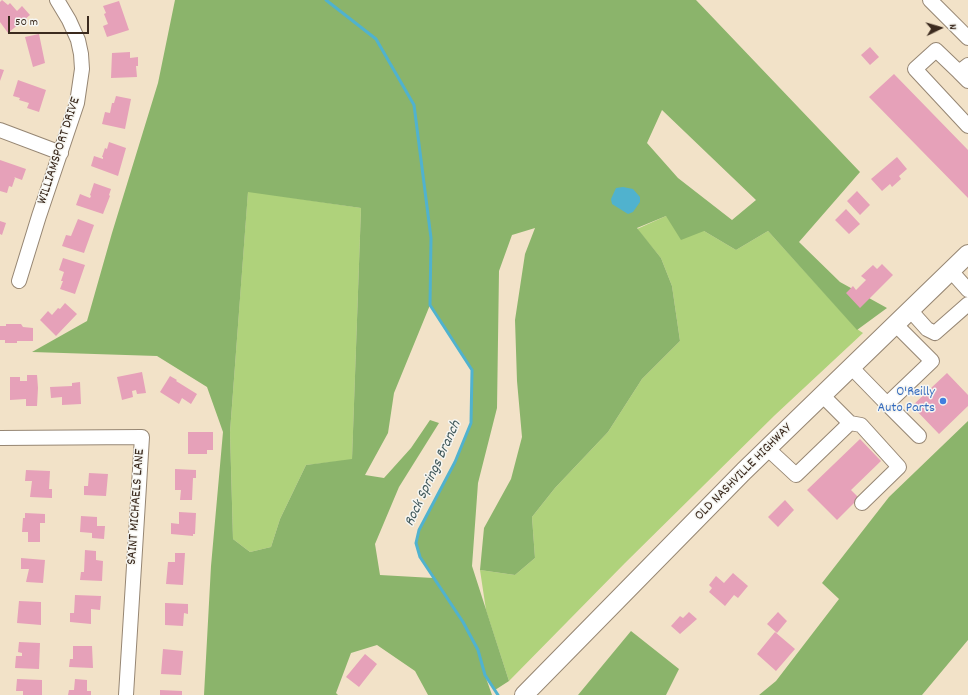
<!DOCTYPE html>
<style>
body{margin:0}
#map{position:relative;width:968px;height:695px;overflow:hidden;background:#f2e2c8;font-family:Dekko,sans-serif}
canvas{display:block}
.north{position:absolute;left:920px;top:8px;width:40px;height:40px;-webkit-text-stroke:3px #f6f6f2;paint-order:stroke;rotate:85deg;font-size:11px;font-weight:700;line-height:16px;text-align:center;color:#3b2a1e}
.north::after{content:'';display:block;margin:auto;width:14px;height:18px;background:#3b2a1e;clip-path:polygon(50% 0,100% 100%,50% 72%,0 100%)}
.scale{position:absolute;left:8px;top:16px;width:81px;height:18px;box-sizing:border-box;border:2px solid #3b2a1e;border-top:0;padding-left:5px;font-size:12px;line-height:14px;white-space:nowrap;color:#3b2a1e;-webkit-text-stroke:3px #f6f6f2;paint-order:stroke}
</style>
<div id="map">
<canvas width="968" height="695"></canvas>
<div class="north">N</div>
<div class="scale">50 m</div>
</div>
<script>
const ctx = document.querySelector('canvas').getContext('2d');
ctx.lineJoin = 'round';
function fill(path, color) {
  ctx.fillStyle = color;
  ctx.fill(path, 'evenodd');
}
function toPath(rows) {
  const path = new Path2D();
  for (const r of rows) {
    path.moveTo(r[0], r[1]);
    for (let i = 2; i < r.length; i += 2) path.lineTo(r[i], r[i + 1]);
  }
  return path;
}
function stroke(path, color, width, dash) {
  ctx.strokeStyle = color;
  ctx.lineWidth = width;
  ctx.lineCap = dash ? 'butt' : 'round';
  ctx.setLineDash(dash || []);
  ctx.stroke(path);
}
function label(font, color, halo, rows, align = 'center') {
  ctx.font = font + ' Dekko,sans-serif';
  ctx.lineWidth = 3;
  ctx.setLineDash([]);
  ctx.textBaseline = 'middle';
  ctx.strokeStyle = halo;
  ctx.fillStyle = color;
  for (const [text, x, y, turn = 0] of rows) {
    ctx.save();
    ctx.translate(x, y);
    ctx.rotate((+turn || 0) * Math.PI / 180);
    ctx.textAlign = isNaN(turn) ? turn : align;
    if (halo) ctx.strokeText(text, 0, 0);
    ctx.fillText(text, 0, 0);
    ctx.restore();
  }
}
fill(toPath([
 [248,191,361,208,352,460,306,465,280,519,271,547,250,552,233,539,230,432],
 [666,216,704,231,736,250,768,231,857,329,863,333,775,415,625,563,509,681,486,610,480,570,515,575,535,558,532,517,555,488,608,432,642,379,680,341,672,286,661,258,637,229]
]), '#afd27b');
fill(toPath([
 [175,0,696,0,860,172,799,242,840,282,887,308,857,330,768,231,736,250,704,231,681,240,666,216,637,228,661,258,672,286,680,341,642,379,608,432,555,488,532,517,535,558,515,575,480,570,484,528,511,479,522,437,517,381,515,320,525,254,535,228,512,235,499,271,497,408,478,483,472,566,509,681,495,690,486,678,492,695,428,695,415,671,377,645,351,653,336,693,338,695,204,695,211,566,223,432,207,387,157,356,32,352,87,321,112,233,158,83],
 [662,110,756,200,732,220,678,178,647,143],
 [248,192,361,208,352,459,306,465,280,519,271,547,250,552,233,539,230,432],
 [430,305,472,370,471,423,455,462,419,530,416,543,420,557,433,578,380,575,375,544,399,487,439,423,430,420,411,448,384,478,365,475,388,433,394,393],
 [968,421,968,640,922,695,759,695,776,681,839,599,822,583,889,497],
 [631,631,679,669,666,695,578,695]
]), '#8bb46b');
fill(toPath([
 [623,187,633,189,640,197,640,202,633,212,628,214,612,204,611,199,616,188]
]), '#50b2ce');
stroke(toPath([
 [326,0,376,39,414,105,431,238,430,305,472,370,471,423,455,462,419,530,416,543,420,557,463,622,478,650,485,675,498,695]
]), '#50b2ce', 3);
fill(toPath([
 [2,0,8,5,10,3,17,11,22,6,30,15,8,33,0,22,0,2],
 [119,1,129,30,107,37,103,26,108,24,104,14,106,13,103,6],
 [39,34,45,63,33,67,25,37],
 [870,47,879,57,870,65,861,55],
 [130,52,130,58,138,57,138,66,136,66,137,77,111,78,112,53],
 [0,69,4,70,0,81],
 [894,74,968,150,968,198,869,97],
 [18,80,46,90,39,112,27,108,29,103,19,100,20,98,13,96],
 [116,96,131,99,125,129,102,124,105,112,110,113,112,103,114,103],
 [109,142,126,148,118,176,91,166,94,156,103,159,103,157,102,157,105,148,107,149],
 [897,157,907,169,899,176,901,179,892,187,890,184,882,191,871,179],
 [0,160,26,169,22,180,14,177,15,178,12,187,9,186,7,193,0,191],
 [94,183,111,189,109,195,110,196,103,214,76,205,80,194,90,198,91,196,90,195],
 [857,191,870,205,860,215,847,201],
 [846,209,860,224,849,234,835,220],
 [78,219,94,225,84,253,62,246,66,235,71,236],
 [0,221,6,223,2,235,0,234],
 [63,258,85,265,75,294,60,289,63,281,61,281,64,272,59,270],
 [882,264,893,275,860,308,846,293,853,286,856,290,866,280,861,276,873,265,877,269],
 [65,303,77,314,56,336,40,320,48,311,52,315,58,308,60,309],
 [6,324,21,324,23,327,33,328,33,341,17,341,17,343,5,343,5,340,0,340,0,326,6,326],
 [142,372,146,393,137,394,136,390,132,391,133,397,122,400,117,377],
 [947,373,968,395,968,406,939,434,912,406],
 [27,375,37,375,38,388,37,406,26,406,26,399,10,400,10,377,20,377,20,381,27,381],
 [170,376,177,380,176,381,197,394,191,404,182,398,179,404,160,392],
 [80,382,81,404,62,405,62,397,51,398,50,387,72,386,72,383],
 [188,432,213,432,213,450,207,450,207,454,188,454],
 [860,439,881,461,851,490,859,498,837,520,807,490],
 [175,469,196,470,196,478,193,478,192,500,180,500,181,490,175,490],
 [26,470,50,471,49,489,52,489,52,498,30,497,32,481,25,481],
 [89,473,108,474,106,496,84,495,84,486,88,486],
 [785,500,794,510,778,527,768,517],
 [179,512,196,513,195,534,193,534,193,536,171,534,171,523,179,524],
 [25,513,45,514,45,523,40,523,40,542,28,542,28,532,22,532,23,518,25,518],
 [81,516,97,517,97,526,105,526,104,539,92,538,92,533,80,532],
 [85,550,96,551,96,560,103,561,102,581,80,580,81,572,84,572],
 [175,553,185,553,183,585,166,584,168,562,175,562],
 [21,558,45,560,43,583,26,582,29,569,21,569],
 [733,573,748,586,738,598,734,595,725,606,709,592,712,588,709,585,716,576,724,583],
 [75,595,101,596,100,610,91,609,91,624,70,622,70,613,74,613],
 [19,601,41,602,41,625,17,623],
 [165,603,188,604,188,614,184,613,183,626,165,625],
 [689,612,697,619,680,634,671,626,680,616,683,618],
 [778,612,787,621,777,633,767,624],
 [775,632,795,649,776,671,757,654],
 [19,642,40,643,39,669,15,668,16,656,22,656,22,653,18,652],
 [73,646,92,646,93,668,69,667,70,659,73,659],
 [163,649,183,651,181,675,161,674],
 [365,654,377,664,359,687,346,677],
 [17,679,42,680,42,695,23,695,23,691,16,691],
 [75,679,87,680,87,691,91,691,91,695,68,695,69,690,74,690],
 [160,690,182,691,182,695,160,695]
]), '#e6a1b9');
const minor = toPath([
 [930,0,968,38],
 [968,65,959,72,936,50,915,69,968,126],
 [959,72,968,81],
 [0,130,61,153],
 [951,271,968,290],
 [19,281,39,216,77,103,82,69,81,54,78,40,69,20,57,0],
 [910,310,927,329,935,333,968,304],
 [851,367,887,404,932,361,895,324],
 [822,395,850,423,861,425,899,467,862,503],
 [887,404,919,436],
 [0,438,142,437,126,695],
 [768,449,796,475,850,423]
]);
const major = toPath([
 [524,695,744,471,968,254]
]);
stroke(minor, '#968673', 16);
stroke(major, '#968673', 20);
stroke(minor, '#fff', 14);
stroke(major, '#fff', 18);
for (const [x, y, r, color] of [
 [943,401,4,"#3f7fe0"]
]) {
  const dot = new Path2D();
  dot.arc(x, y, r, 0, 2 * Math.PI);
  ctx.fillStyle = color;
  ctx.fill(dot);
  stroke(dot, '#f6f6f2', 1.5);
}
label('14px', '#3b2a1e', '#f6f6f2', [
 ["WILLIAMSPORT DRIVE",60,151,-72],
 ["OLD NASHVILLE HIGHWAY",744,473,-45],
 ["SAINT MICHAELS LANE",137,507,-86]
]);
label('14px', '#366cbe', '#f6f6f2', [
 ["O'Reilly",935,393],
 ["Auto Parts",935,409]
], 'right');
label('italic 15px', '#425a5c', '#f6f6f2', [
 ["Rock Springs Branch",434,474,-65]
]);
</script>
